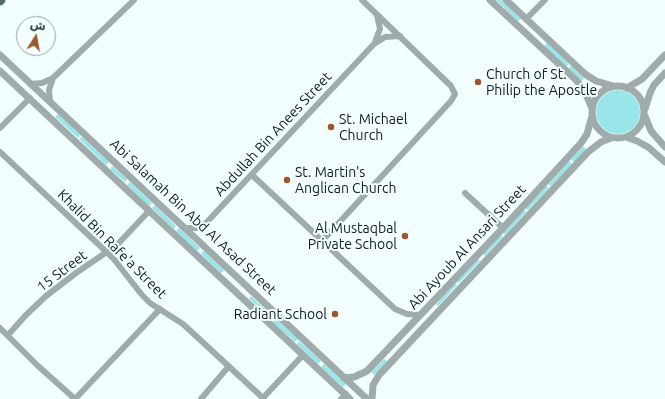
<!DOCTYPE html>
<meta charset="utf-8">
<style>
body{margin:0}
#map{position:relative;width:665px;height:399px;overflow:hidden;background:#f3feff;font-family:Ubuntu,"Noto Sans Arabic",sans-serif}
canvas{display:block}
.north{position:absolute;left:16px;top:16px;width:40px;height:40px;box-sizing:border-box;background:#f3feff;border:1px solid #99a4a5;border-radius:50%;rotate:11deg;font-size:11px;font-weight:700;line-height:16px;text-align:center;color:#131d1e}
.north::after{content:'';display:block;margin:auto;width:14px;height:18px;background:#9c582b;clip-path:polygon(50% 0,100% 100%,50% 72%,0 100%)}
</style>
<div id="map">
<canvas width="665" height="399"></canvas>
<div class="north">ش</div>
</div>
<script>
const ctx = document.querySelector('canvas').getContext('2d');
ctx.lineJoin = 'round';
function fill(path, color) {
  ctx.fillStyle = color;
  ctx.fill(path, 'evenodd');
}
function toPath(rows) {
  const path = new Path2D();
  for (const r of rows) {
    if (r.length === 3) {
      path.moveTo(r[0] + r[2], r[1]);
      path.arc(r[0], r[1], r[2], 0, 2 * Math.PI);
      continue;
    }
    path.moveTo(r[0], r[1]);
    for (let i = 2; i < r.length; i += 2) path.lineTo(r[i], r[i + 1]);
  }
  return path;
}
function stroke(path, color, width, dash) {
  ctx.strokeStyle = color;
  ctx.lineWidth = width;
  ctx.lineCap = dash ? 'butt' : 'round';
  ctx.setLineDash(dash || []);
  ctx.stroke(path);
}
function label(font, color, halo, rows, align = 'center') {
  ctx.font = font + ' Ubuntu,sans-serif';
  ctx.lineWidth = 4;
  ctx.setLineDash([]);
  ctx.textBaseline = 'middle';
  ctx.strokeStyle = halo;
  ctx.fillStyle = color;
  for (const [text, x, y, turn = 0] of rows) {
    ctx.save();
    ctx.translate(x, y);
    ctx.rotate((+turn || 0) * Math.PI / 180);
    ctx.textAlign = isNaN(turn) ? turn : align;
    if (halo) ctx.strokeText(text, 0, 0);
    ctx.fillText(text, 0, 0);
    ctx.restore();
  }
}
fill(toPath([
 [496,0,501,0,521,19,518,21],
 [547,43,569,64,566,67,544,46],
 [571,66,584,78,582,81,568,68],
 [618,112,22],
 [58,114,80,135,78,138,55,117],
 [82,137,109,162,106,165,79,139],
 [583,146,586,149,574,162,571,159],
 [569,161,572,164,551,186,548,184],
 [113,166,127,179,125,182,110,169],
 [130,182,152,203,149,206,127,185],
 [546,186,549,188,528,210,525,208],
 [155,205,176,226,174,229,152,208],
 [524,210,526,212,505,235,502,232],
 [179,228,200,248,197,251,176,231],
 [500,234,503,237,485,256,482,253],
 [204,251,224,270,221,273,201,254],
 [478,259,480,261,459,283,456,281],
 [455,283,457,285,438,306,436,305,442,297],
 [251,296,273,317,271,319,249,299],
 [276,319,298,339,295,342,273,322],
 [299,341,321,361,318,364,297,344],
 [384,359,387,361,374,375,371,372],
 [324,364,346,384,343,387,321,367]
]), '#98e5ea');
stroke(toPath([
 [526,19,545,0],
 [375,42,380,29,377,15],
 [30,84,42,83,53,78,134,0],
 [50,102,49,90,53,78],
 [0,128,30,98],
 [0,152,113,258,142,295,150,303,183,324,263,398],
 [252,175,395,309,407,314,420,315],
 [465,193,503,228],
 [184,228,197,228,206,223,374,44,385,37,400,36],
 [323,240,451,101,455,94,451,86,362,0],
 [0,328,37,365,75,399],
 [8,335,26,315,46,296,76,273,117,245,149,211],
 [75,399,160,309],
 [201,399,229,366],
 [262,399,303,355],
 [341,399,346,394]
]), '#a0abac', 6);
stroke(toPath([
 [490,0,576,80,584,90,592,108],
 [506,0,585,74,596,81,613,86],
 [0,55,367,399],
 [0,71,350,399],
 [618,112,26],
 [627,88,642,79,665,55],
 [645,109,650,93,654,85,665,73],
 [645,116,651,131,665,147],
 [626,137,637,141,648,147,665,162],
 [344,378,354,377,367,371,503,228,581,143,587,134,592,116],
 [372,399,373,385,379,375,588,152,601,142,611,138]
]), '#a0abac', 7);
stroke(toPath([
 [0,1,1,0]
]), '#556a6b', 9);
for (const [x, y, r, color] of [
 [478,82,4,"#9c582b"],
 [331,127,4,"#9c582b"],
 [287,180,4,"#9c582b"],
 [405,236,4,"#9c582b"],
 [335,314,4,"#9c582b"]
]) {
  const dot = new Path2D();
  dot.arc(x, y, r, 0, 2 * Math.PI);
  ctx.fillStyle = color;
  ctx.fill(dot);
  stroke(dot, '#f3feff', 1.5);
}
label('14px', '#131d1e', '#f3feff', [
 ["Church of St.",486,74],
 ["Philip the Apostle",486,90],
 ["St. Michael",339,119],
 ["Church",339,135],
 ["St. Martin's",295,172],
 ["Anglican Church",295,188],
 ["Al Mustaqbal",397,228,"right"],
 ["Private School",397,244,"right"],
 ["Radiant School",327,314,"right"]
], 'left');
label('14px', '#131d1e', '#f3feff', [
 ["Abdullah Bin Anees Street",273,134,-47],
 ["Abi Salamah Bin Abd Al Asad Street",193,217,43],
 ["Khalid Bin Rafe'a Street",112,244,45],
 ["Abi Ayoub Al Ansari Street",467,247,-47],
 ["15 Street",62,271,-37]
]);
</script>
